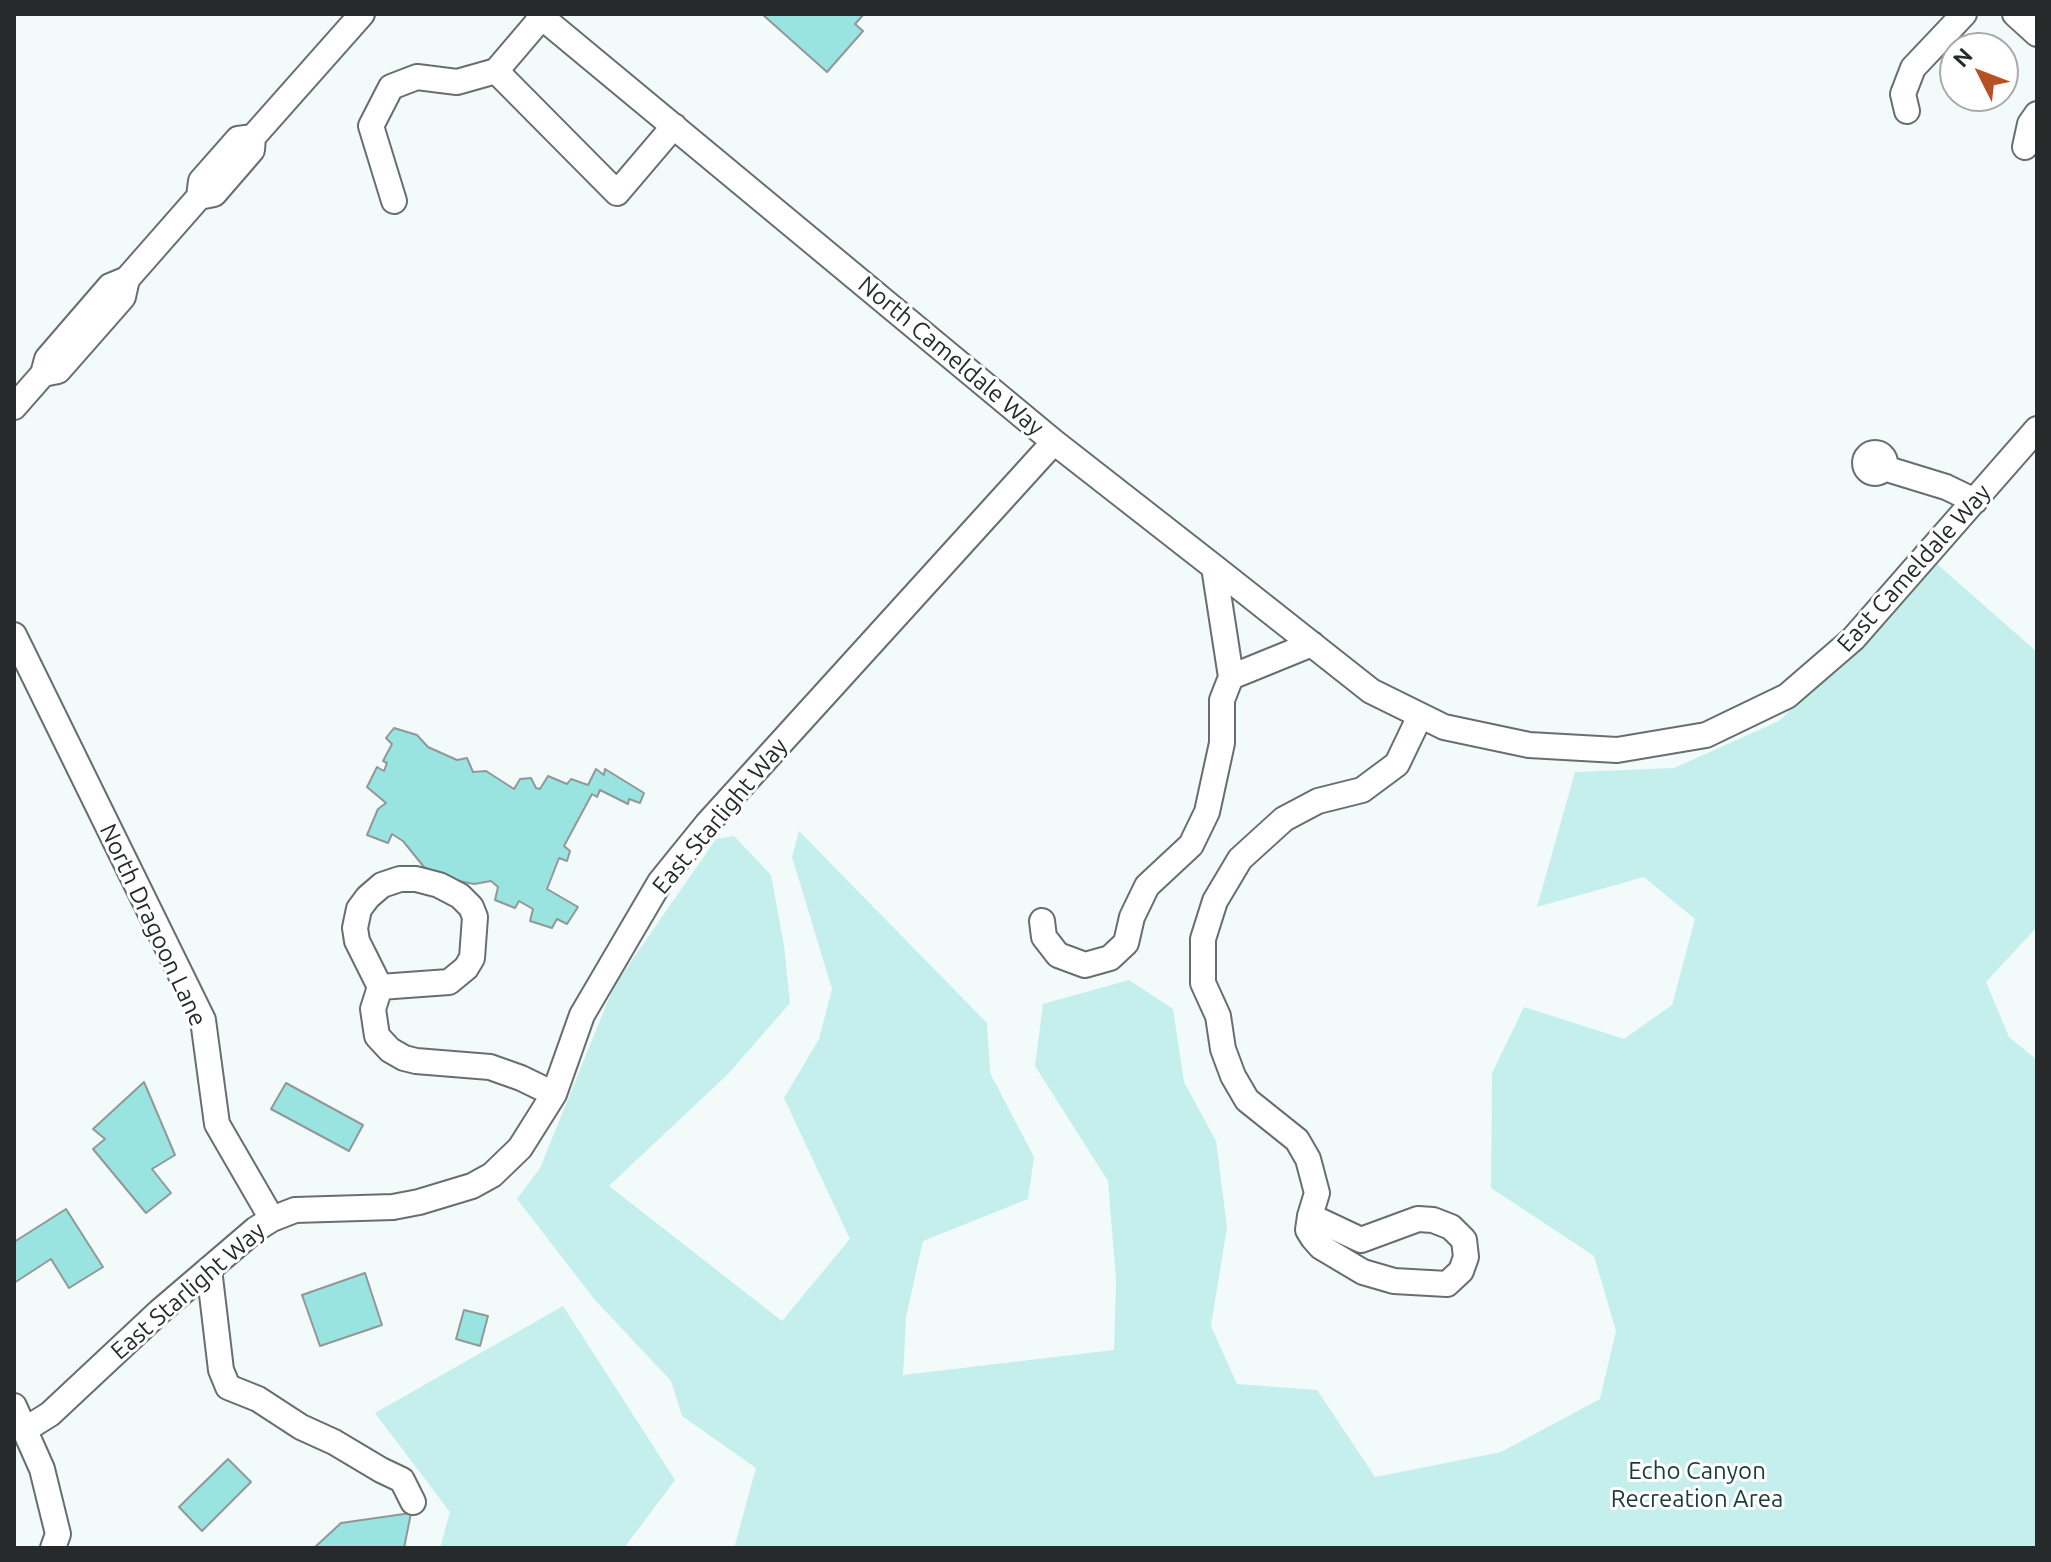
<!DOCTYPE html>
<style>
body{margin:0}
#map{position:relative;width:2051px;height:1562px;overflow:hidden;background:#f3fafa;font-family:Ubuntu,sans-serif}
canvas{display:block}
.frame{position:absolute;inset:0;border:16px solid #272a2a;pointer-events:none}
.north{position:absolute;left:1939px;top:32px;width:80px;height:80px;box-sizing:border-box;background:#fff;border:2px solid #a9aaaa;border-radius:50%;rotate:312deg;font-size:22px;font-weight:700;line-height:32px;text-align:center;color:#272a2a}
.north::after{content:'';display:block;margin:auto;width:28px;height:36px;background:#b75124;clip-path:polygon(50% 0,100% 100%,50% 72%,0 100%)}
</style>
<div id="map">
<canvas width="2051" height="1562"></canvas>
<div class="frame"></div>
<div class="north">N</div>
</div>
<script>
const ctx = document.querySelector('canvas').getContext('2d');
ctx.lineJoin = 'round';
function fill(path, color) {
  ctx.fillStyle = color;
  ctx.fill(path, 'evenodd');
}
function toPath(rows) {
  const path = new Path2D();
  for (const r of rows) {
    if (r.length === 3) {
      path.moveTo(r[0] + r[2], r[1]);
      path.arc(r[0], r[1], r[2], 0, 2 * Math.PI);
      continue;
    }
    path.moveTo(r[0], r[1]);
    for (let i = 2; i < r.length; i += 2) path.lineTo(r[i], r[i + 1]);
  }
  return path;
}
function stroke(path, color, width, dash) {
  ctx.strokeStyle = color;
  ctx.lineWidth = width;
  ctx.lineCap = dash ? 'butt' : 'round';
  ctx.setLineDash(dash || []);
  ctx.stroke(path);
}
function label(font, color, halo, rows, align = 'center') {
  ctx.font = font + ' Ubuntu,sans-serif';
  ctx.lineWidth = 6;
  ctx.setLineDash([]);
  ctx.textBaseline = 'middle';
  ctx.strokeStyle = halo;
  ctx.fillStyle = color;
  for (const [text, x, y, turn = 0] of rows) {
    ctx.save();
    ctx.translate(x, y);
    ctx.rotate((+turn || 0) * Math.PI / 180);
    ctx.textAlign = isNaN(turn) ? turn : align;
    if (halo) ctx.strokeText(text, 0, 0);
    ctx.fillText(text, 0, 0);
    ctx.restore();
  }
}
fill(toPath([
 [1937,564,2037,652,2037,927,1986,982,2009,1037,2037,1060,2037,1548,734,1548,756,1468,682,1416,671,1381,595,1300,517,1199,540,1168,614,986,716,839,734,836,771,875,784,945,790,1003,728,1074,609,1186,782,1321,850,1239,784,1098,819,1039,832,989,792,857,799,831,987,1023,990,1073,1034,1157,1028,1199,923,1241,906,1317,903,1375,1114,1350,1116,1279,1108,1181,1035,1066,1043,1004,1129,980,1173,1009,1184,1082,1216,1141,1227,1227,1211,1326,1237,1384,1317,1390,1375,1477,1501,1452,1600,1399,1616,1331,1594,1256,1491,1188,1492,1073,1524,1007,1624,1039,1672,1005,1695,919,1644,877,1537,907,1575,772,1674,768,1779,721],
 [563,1306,675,1480,624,1548,440,1548,450,1512,375,1413]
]), '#c4efed');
const building = toPath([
 [762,14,864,14,855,24,863,31,827,72,762,14],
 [394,728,417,735,428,747,457,760,467,758,473,772,486,771,514,789,520,779,531,778,536,788,540,789,548,776,567,784,571,779,588,785,596,769,604,775,605,769,644,793,640,803,629,799,628,804,600,790,597,797,592,794,564,846,570,851,567,861,559,858,547,889,578,907,567,924,557,919,552,928,530,921,533,909,519,901,515,908,495,900,498,887,491,881,474,884,444,878,424,867,403,841,392,834,388,843,367,835,378,809,386,803,367,787,377,767,384,771,387,763,383,761,392,744,386,738,394,728],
 [144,1082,175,1155,152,1169,171,1193,146,1213,93,1149,105,1139,93,1129,144,1082],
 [286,1083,363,1125,349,1151,271,1109,286,1083],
 [66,1209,103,1267,69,1288,51,1259,14,1283,14,1242,66,1209],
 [365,1273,382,1325,320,1346,302,1295,365,1273],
 [464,1310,488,1316,480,1346,456,1339,464,1310],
 [228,1459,251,1482,202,1531,179,1507,228,1459],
 [411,1513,404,1548,314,1548,341,1523,411,1513]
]);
fill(building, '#99e4e1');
stroke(building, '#919897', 2);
const minor = toPath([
 [538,14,1054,442,1214,567,1371,691,1444,727,1529,745,1617,750,1706,735,1787,696,1853,639,2037,429],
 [2015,14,2037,34],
 [542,17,496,71,617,193,674,126],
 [1907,111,1903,94,1913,68,1964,14],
 [2025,147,2030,124,2037,114],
 [199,197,214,194,252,150,253,137],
 [394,201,371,126,391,87,417,77,457,82,496,71],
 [43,374,58,371,123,297,127,279],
 [14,407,43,374,47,359,110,286,127,279,199,197,201,181,238,139,253,137,362,14],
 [1875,463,10],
 [1884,468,1946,487,1975,501],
 [14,635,203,1020,217,1124,272,1219],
 [1231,677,1312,644],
 [1042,921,1044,937,1058,955,1085,965,1110,958,1126,943,1132,917,1147,886,1191,845,1207,812,1222,743,1222,700,1231,677,1214,567],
 [380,987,449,982,466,968,472,958,475,917,471,907,460,896,439,885,416,879,400,879,382,885,368,897,359,909,355,928,357,941,380,987,373,1009,377,1036,390,1050,404,1058,416,1061,490,1067,521,1078,554,1094],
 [1310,1216,1361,1240,1418,1219,1433,1220,1451,1227,1464,1240,1466,1257,1461,1271,1447,1284,1394,1281,1363,1272,1321,1247,1313,1238,1308,1230,1310,1216,1317,1193,1308,1159,1297,1140,1247,1100,1233,1076,1223,1049,1218,1016,1203,983,1203,939,1215,901,1240,859,1284,819,1318,801,1362,790,1397,764,1420,716],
 [209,1269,221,1370,228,1387,258,1399,301,1427,334,1442,381,1470,402,1480,413,1502],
 [14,1406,42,1469,58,1534,53,1548],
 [26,1429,50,1414,159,1312,256,1229,272,1219,295,1210,393,1207,419,1202,472,1186,492,1175,520,1148,554,1094,582,1015,660,882,707,824,1054,442]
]);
stroke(minor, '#686e6e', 28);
stroke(minor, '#fff', 24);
label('24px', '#272a2a', '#fff', [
 ["North Cameldale Way",951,356,40],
 ["East Cameldale Way",1914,568,-48],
 ["East Starlight Way",720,816,-50],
 ["North Dragoon Lane",153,925,65],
 ["East Starlight Way",188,1291,-41]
]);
label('24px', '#193d3c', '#fff', [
 ["Echo Canyon",1697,1471],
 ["Recreation Area",1697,1499]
]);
</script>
